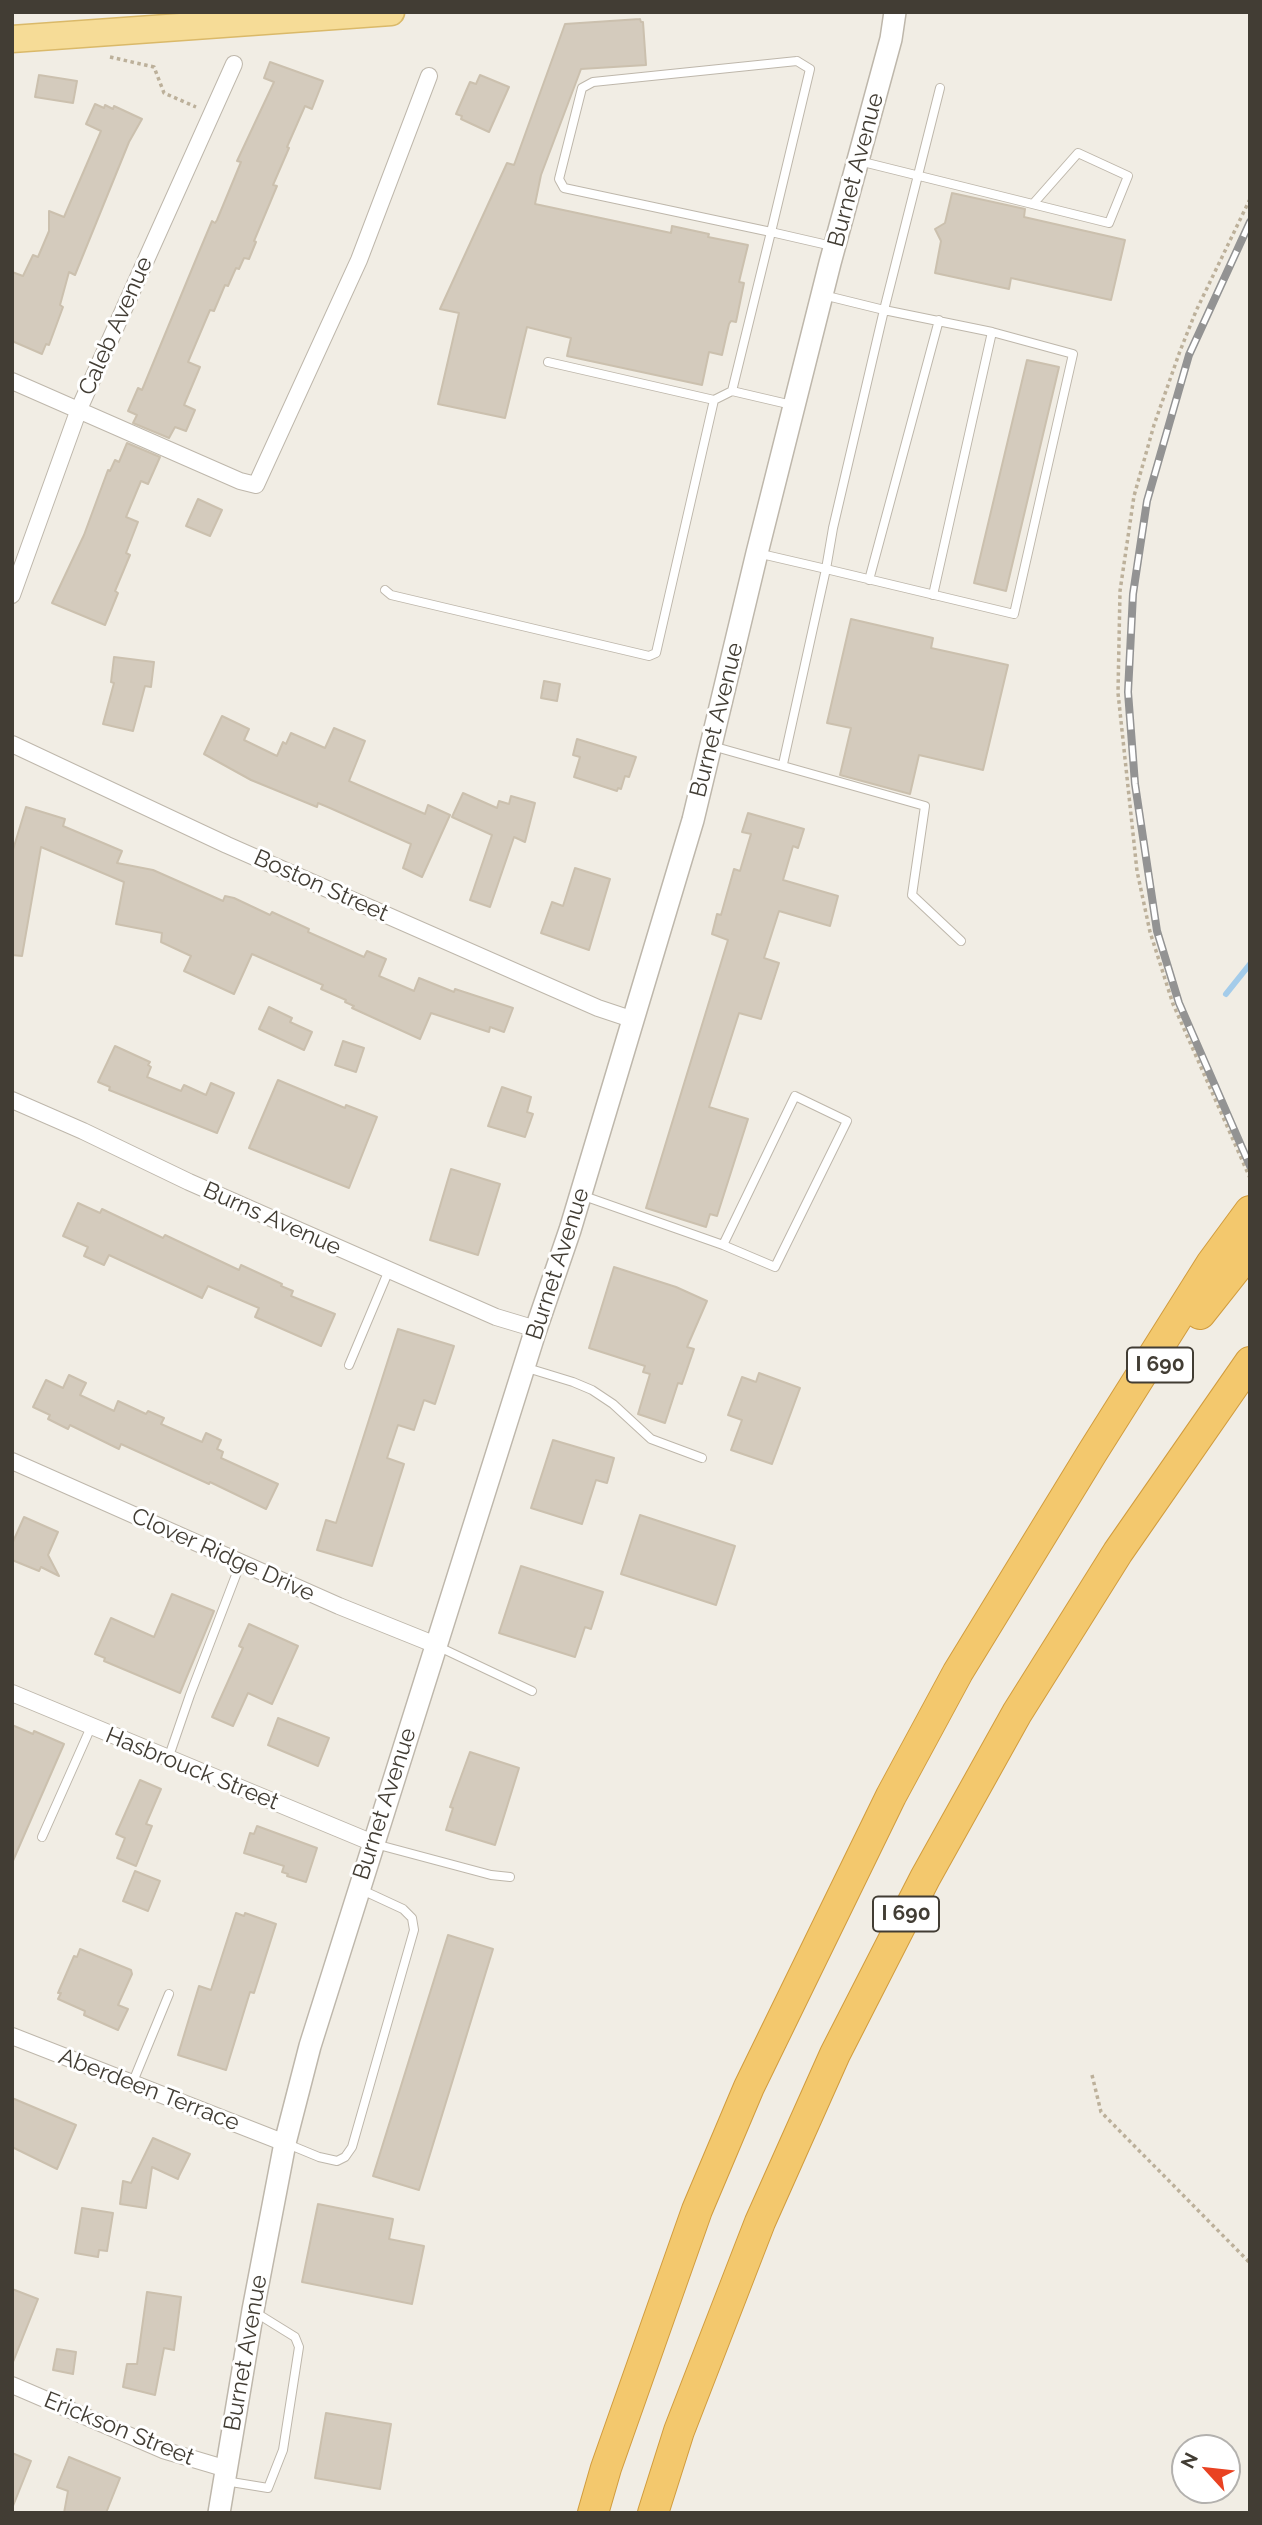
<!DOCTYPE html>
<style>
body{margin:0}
#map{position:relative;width:1262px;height:2525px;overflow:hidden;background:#f1ede4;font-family:Raleway,sans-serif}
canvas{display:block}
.frame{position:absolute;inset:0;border:14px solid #423d34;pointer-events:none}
.north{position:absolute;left:1171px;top:2434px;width:70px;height:70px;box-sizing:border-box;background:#fff;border:2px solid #b3b1ae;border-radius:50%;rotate:297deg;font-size:19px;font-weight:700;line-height:28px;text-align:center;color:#423d34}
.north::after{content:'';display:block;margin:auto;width:24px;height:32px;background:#e94222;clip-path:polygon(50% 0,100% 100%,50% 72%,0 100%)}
</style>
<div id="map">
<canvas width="1262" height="2525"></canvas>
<div class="frame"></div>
<div class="north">N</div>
</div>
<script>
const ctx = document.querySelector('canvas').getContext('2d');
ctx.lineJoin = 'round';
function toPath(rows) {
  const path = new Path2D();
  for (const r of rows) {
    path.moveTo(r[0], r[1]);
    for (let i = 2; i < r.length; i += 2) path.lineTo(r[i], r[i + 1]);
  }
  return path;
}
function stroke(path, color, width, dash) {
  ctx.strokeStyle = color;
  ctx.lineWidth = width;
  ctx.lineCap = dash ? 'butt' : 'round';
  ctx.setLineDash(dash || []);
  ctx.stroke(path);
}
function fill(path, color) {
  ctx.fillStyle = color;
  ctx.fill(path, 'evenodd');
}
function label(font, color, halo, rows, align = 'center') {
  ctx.font = font + ' Raleway,sans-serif';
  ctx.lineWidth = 6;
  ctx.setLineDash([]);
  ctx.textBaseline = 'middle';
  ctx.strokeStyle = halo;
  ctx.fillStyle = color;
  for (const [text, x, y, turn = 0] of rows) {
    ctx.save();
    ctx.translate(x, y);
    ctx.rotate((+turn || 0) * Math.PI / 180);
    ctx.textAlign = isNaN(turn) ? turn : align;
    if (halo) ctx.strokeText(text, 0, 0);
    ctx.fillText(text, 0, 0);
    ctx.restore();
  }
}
stroke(toPath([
 [1226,994,1250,964]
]), '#a4ccea', 6);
const building = toPath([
 [640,19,641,22,643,22,646,65,581,69,541,175,535,204,671,233,672,226,709,234,708,237,748,245,739,282,744,283,736,322,731,321,729,324,722,355,709,352,702,385,567,356,571,338,527,327,505,418,438,404,459,313,440,309,507,163,514,165,565,24,640,19],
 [270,62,323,81,312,109,305,106,287,147,289,148,273,185,277,186,254,241,256,242,249,259,244,258,239,269,236,268,228,286,225,285,214,311,210,310,188,362,200,367,184,405,195,410,186,431,175,427,169,438,133,423,137,415,128,411,138,388,142,390,199,252,212,221,215,223,217,220,241,162,237,161,274,82,264,78,270,62],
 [39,75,77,81,73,103,35,97,39,75],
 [480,75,509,87,489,132,461,119,462,116,456,114,470,82,476,84,480,75],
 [95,104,104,108,105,105,113,109,114,106,142,119,129,142,75,275,69,272,60,305,63,307,49,345,46,344,42,354,12,341,12,272,23,276,33,255,38,257,49,231,49,211,64,217,101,131,86,124,95,104],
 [952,193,1025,209,1024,217,1125,240,1111,300,1011,278,1009,289,935,273,941,241,935,229,945,223,952,193],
 [1027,360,1059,367,1006,591,974,583,1027,360],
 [127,443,160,457,148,484,141,481,126,517,138,522,126,553,130,555,115,591,118,593,105,625,52,603,84,535,108,470,110,471,115,460,119,462,127,443],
 [198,499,222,510,210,536,186,526,198,499],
 [851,619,933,638,931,648,1008,665,983,770,919,755,910,794,840,775,851,728,827,723,851,619],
 [114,657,154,662,151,687,145,686,133,731,103,724,114,683,111,682,114,657],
 [544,681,560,684,557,701,541,698,544,681],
 [222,716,249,729,244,740,277,756,283,742,286,744,291,733,325,748,334,728,365,741,349,781,425,814,428,805,450,815,422,877,403,868,411,844,330,808,318,803,317,807,251,780,204,754,222,716],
 [577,739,636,757,629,777,625,776,621,789,618,788,617,791,574,777,580,757,573,755,577,739],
 [463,793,497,808,499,801,509,804,511,796,535,803,525,842,514,837,490,907,470,900,492,835,452,817,463,793],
 [26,807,65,819,63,826,122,851,117,863,153,870,223,901,225,896,234,898,270,915,272,912,309,929,308,932,364,957,367,951,386,959,379,976,414,991,419,978,454,992,455,989,513,1008,504,1032,490,1027,489,1032,431,1013,420,1039,352,1008,354,1006,345,1002,346,1000,321,989,323,985,252,954,234,994,184,971,191,956,161,942,162,933,116,924,124,882,41,847,22,956,12,955,12,853,26,807],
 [748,813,804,829,798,848,793,846,783,880,838,896,830,926,779,911,764,958,779,963,761,1019,739,1013,709,1107,748,1119,717,1216,710,1214,706,1227,646,1208,728,940,712,934,717,914,721,915,734,869,740,871,751,834,742,832,748,813],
 [575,868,610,879,589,950,541,933,552,902,563,906,575,868],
 [269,1007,292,1018,290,1022,312,1032,304,1050,259,1029,269,1007],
 [343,1041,364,1048,356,1072,335,1065,343,1041],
 [115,1046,150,1062,148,1065,151,1067,147,1077,181,1091,184,1085,206,1095,211,1083,234,1093,217,1133,109,1090,110,1087,98,1082,115,1046],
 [278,1080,345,1108,346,1105,377,1117,349,1188,249,1148,278,1080],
 [502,1087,531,1097,527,1112,533,1114,525,1137,488,1126,502,1087],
 [451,1169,500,1184,478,1255,430,1240,451,1169],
 [78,1203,100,1213,102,1209,163,1238,165,1235,239,1270,241,1265,282,1284,281,1286,293,1291,291,1296,335,1314,321,1346,255,1317,259,1308,208,1286,202,1298,109,1255,104,1265,84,1256,88,1247,63,1236,78,1203],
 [614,1267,676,1287,707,1301,687,1347,694,1349,682,1384,678,1383,665,1423,638,1414,650,1374,643,1372,645,1366,589,1348,614,1267],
 [398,1329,454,1346,435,1404,424,1400,414,1430,398,1425,387,1458,404,1464,372,1566,317,1550,326,1520,336,1523,398,1329],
 [759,1373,800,1388,772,1464,731,1450,742,1420,728,1415,742,1377,756,1382,759,1373],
 [69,1375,86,1383,80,1395,114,1411,118,1401,146,1414,148,1411,164,1418,161,1424,202,1442,206,1433,221,1440,217,1449,223,1452,221,1458,278,1484,266,1509,210,1482,209,1484,121,1444,119,1449,70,1425,68,1429,48,1419,50,1415,33,1407,46,1380,63,1388,69,1375],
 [553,1440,614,1458,607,1483,596,1480,582,1524,531,1508,553,1440],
 [640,1515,735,1546,716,1605,621,1574,640,1515],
 [24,1517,58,1532,48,1555,59,1576,41,1567,39,1571,12,1560,12,1544,24,1517],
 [521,1566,603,1592,591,1629,585,1627,575,1657,499,1633,521,1566],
 [172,1594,214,1611,180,1693,104,1661,105,1658,95,1654,111,1618,154,1637,172,1594],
 [249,1624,298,1646,272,1704,248,1693,233,1726,212,1717,243,1648,239,1646,249,1624],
 [278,1718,329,1738,318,1766,268,1745,278,1718],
 [12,1725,33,1734,34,1731,64,1744,12,1863,12,1725],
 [470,1752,519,1768,495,1845,446,1830,453,1808,450,1807,470,1752],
 [140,1780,161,1789,146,1824,152,1826,136,1866,117,1858,125,1838,116,1834,140,1780],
 [257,1826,317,1848,306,1882,287,1876,288,1874,282,1872,284,1866,244,1853,250,1833,254,1834,257,1826],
 [135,1871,160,1881,148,1911,123,1901,135,1871],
 [236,1913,244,1916,245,1913,276,1924,254,1993,250,1992,226,2070,178,2055,199,1986,211,1990,236,1913],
 [448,1935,493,1949,419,2190,373,2176,448,1935],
 [80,1949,131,1970,132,1974,118,2005,128,2009,118,2030,84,2015,85,2011,58,1999,61,1993,58,1993,74,1956,77,1957,80,1949],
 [12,2098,76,2125,57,2169,12,2147,12,2098],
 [153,2138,190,2154,179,2176,178,2179,152,2167,146,2208,120,2204,123,2181,131,2183,153,2138],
 [318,2204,393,2219,389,2239,424,2246,412,2304,302,2282,318,2204],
 [82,2208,113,2213,107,2251,99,2250,98,2257,75,2253,82,2208],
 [12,2289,38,2299,13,2362,12,2362,12,2289],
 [147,2292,181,2297,174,2350,164,2348,155,2395,123,2387,127,2364,137,2364,147,2292],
 [57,2349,76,2352,73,2374,53,2370,57,2349],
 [326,2413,391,2424,380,2489,315,2478,326,2413],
 [12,2453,31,2461,13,2506,12,2506,12,2453],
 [69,2457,120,2478,106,2513,64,2513,68,2491,57,2487,69,2457]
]);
fill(building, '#d4cbbd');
stroke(building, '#cbc0ae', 2);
const service = toPath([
 [797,61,810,69,771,232,564,188,559,179,582,88,593,82,797,61],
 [859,161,1109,223,1128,176,1078,153,1033,204],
 [823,295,884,310,992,332,1073,354,1014,614,826,569,833,528,884,310,940,88],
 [548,362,714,400],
 [792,405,732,391,771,232,832,246],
 [757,553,826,569,783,764],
 [869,580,939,320],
 [385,590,391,595,649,656,656,653,714,400,732,391],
 [933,595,992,332],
 [712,746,925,806,912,895,961,941],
 [581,1195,723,1245,775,1267,847,1121,795,1096,723,1245],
 [349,1365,389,1270],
 [524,1367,573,1382,592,1390,613,1404,651,1439,702,1458],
 [437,1646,532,1691],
 [168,1759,190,1695,241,1562],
 [42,1837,91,1727],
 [375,1844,491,1875,510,1877],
 [132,2084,169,1994],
 [285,2143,319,2157,337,2161,345,2157,352,2147,414,1930,412,1918,403,1909,362,1890],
 [225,2481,268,2488,283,2450,299,2347,295,2337,253,2311]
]);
const minor = toPath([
 [12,381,240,481,256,485,359,260,429,76],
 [12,595,79,409,234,64],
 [12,744,227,845,598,1008,634,1020],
 [12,1100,83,1131,189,1182,496,1317,536,1329],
 [12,1461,339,1606,436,1645],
 [12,1693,373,1843],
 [12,2036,285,2143],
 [12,2385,163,2450,227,2469]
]);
const tertiary = toPath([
 [219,2513,253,2310,285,2143,310,2046,536,1329,570,1230,693,820,757,553,830,263,891,39,895,12]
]);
const primary = toPath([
 [12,39,391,12]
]);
const motorway = toPath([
 [1200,1314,1250,1251],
 [593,2513,606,2468,697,2210,749,2087,891,1796,958,1672,1092,1453,1211,1264,1250,1211],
 [653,2513,679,2431,760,2222,835,2054,925,1878,1017,1713,1118,1552,1250,1362]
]);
stroke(service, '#beb7ab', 10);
stroke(minor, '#beb7ab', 18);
stroke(tertiary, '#beb7ab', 24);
stroke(primary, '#dab969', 29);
stroke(motorway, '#d19c3e', 32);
stroke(toPath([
 [110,57,154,67,164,93,196,107],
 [1250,199,1196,311,1180,351,1154,425,1134,496,1120,591,1118,693,1137,871,1150,932,1173,1004,1250,1178],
 [1092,2075,1101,2112,1250,2263]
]), '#bcb09a', 3.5, [3.5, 3.5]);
stroke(service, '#fff', 8);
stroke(minor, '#fff', 16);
stroke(tertiary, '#fff', 21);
stroke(primary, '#f6dc97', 26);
stroke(motorway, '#f3c86d', 30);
const rail = toPath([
 [1250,222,1189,355,1147,501,1133,594,1128,692,1135,784,1157,931,1179,1003,1250,1166]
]);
stroke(rail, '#939393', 8);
stroke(rail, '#fff', 5, [16]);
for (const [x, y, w] of [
 [1160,1365,66],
 [906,1914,66]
]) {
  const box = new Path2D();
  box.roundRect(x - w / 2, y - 17.5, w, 35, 5);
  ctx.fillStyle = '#fff';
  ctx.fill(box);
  stroke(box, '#423d34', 2);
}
label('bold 21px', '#423d34', null, [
 ["I 690",1160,1365],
 ["I 690",906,1914]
]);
label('23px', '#423d34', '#fff', [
 ["Burnet Avenue",856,170,-75],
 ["Caleb Avenue",116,326,-66],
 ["Burnet Avenue",717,720,-76],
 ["Boston Street",321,886,24],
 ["Burns Avenue",272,1219,24],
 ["Burnet Avenue",558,1264,-72],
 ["Clover Ridge Drive",223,1555,24],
 ["Hasbrouck Street",192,1769,22],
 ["Burnet Avenue",385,1804,-72],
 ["Aberdeen Terrace",149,2090,21],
 ["Burnet Avenue",246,2353,-80],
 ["Erickson Street",119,2429,22]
]);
</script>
